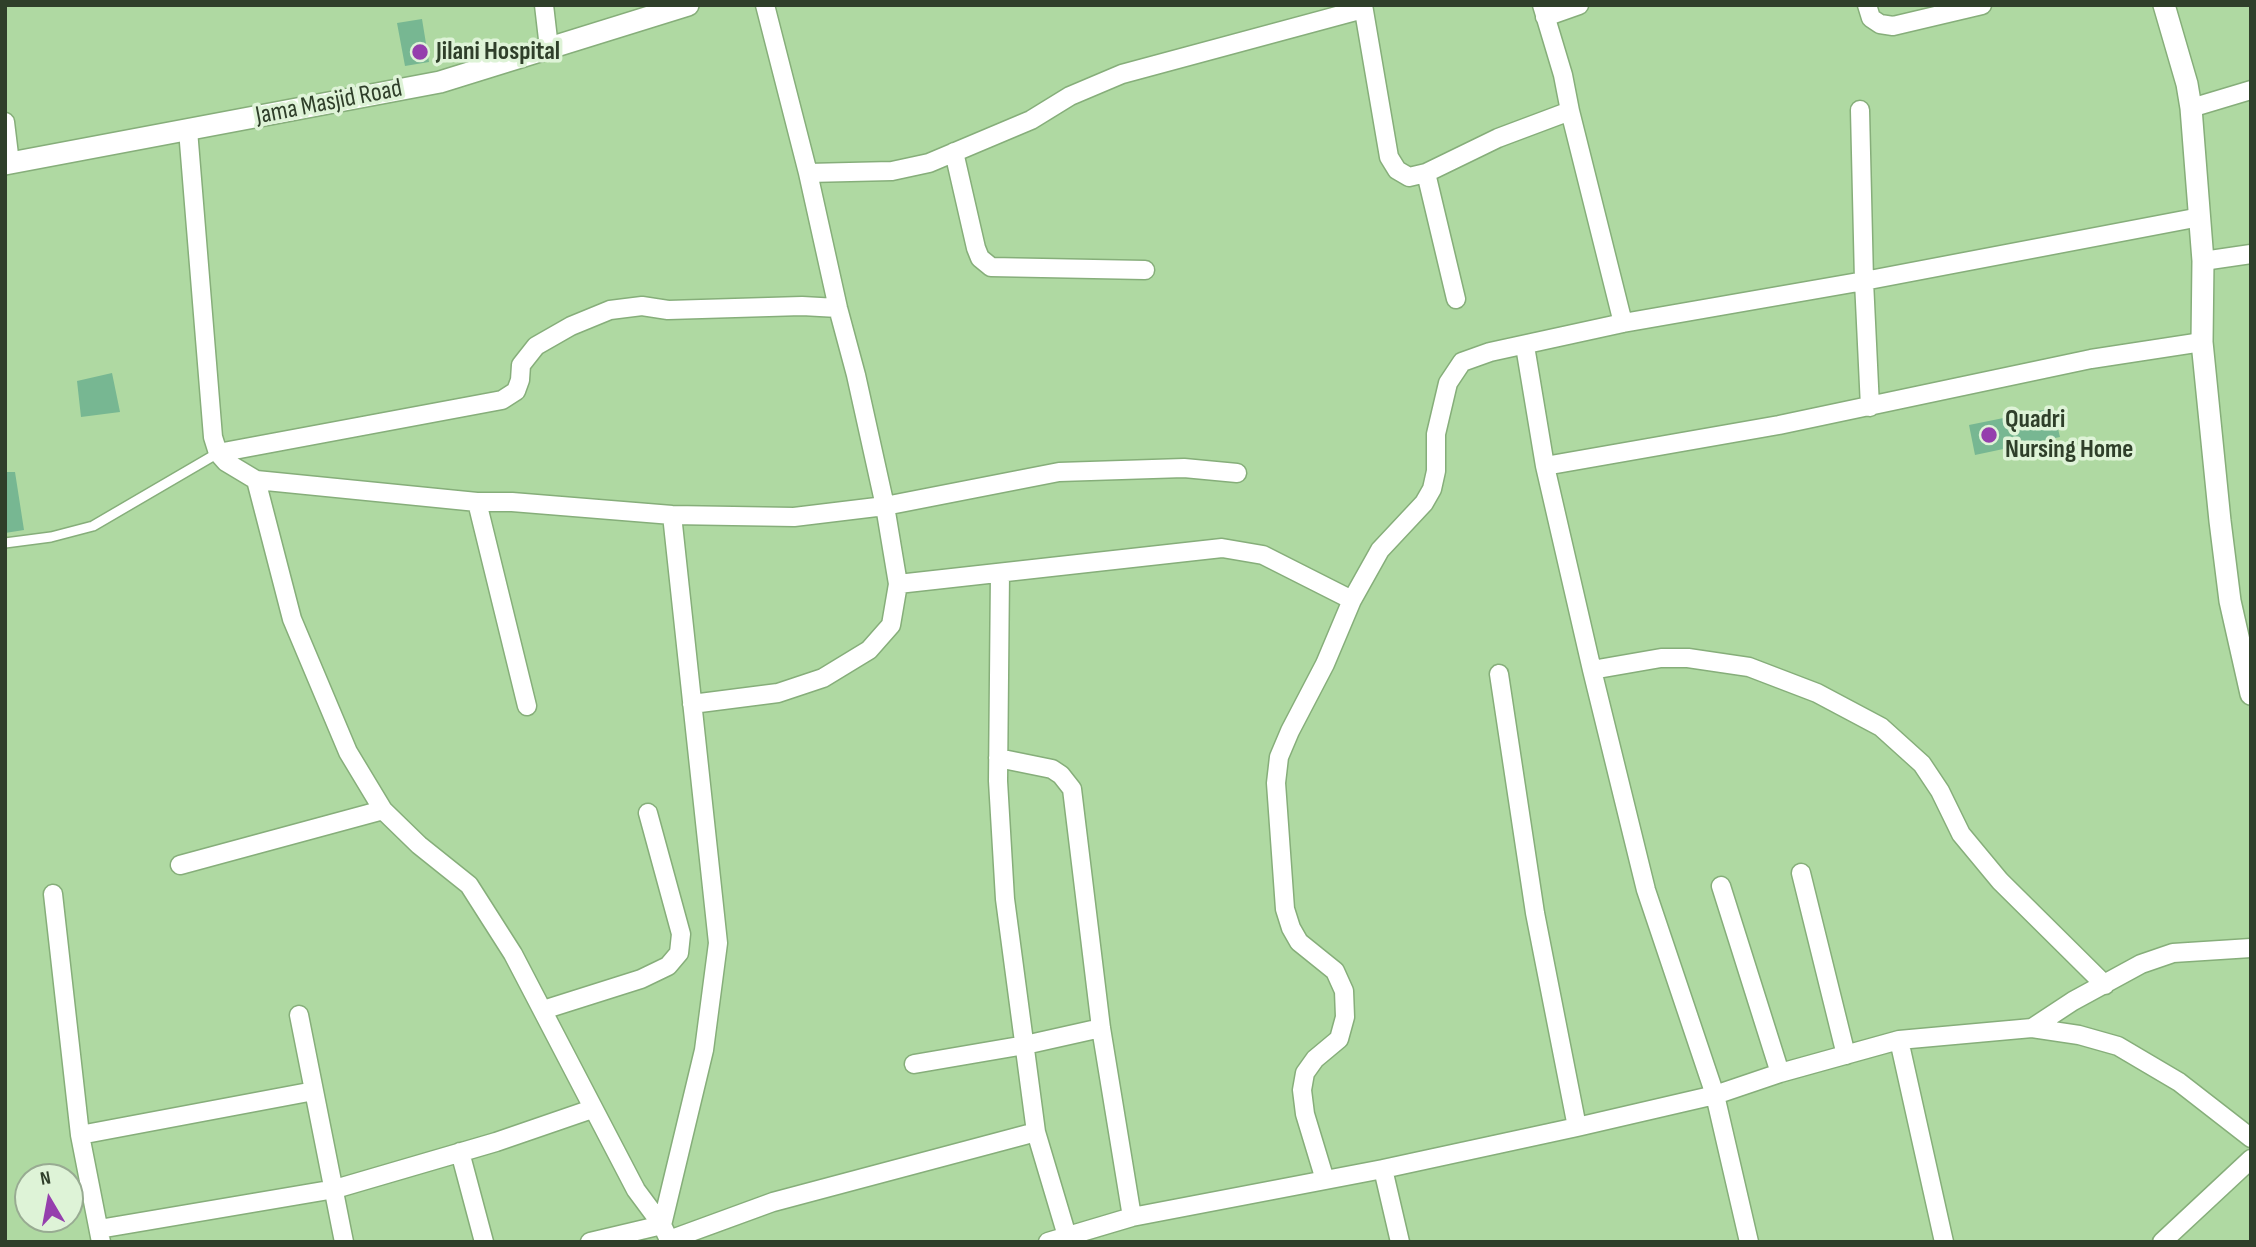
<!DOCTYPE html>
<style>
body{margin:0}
#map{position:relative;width:2256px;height:1247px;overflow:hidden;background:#afd9a2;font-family:"Sofia Sans Condensed",sans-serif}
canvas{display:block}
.frame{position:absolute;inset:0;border:7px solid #2f3f2a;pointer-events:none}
.north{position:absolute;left:14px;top:1163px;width:70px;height:70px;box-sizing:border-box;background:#def3d7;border:2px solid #98ab92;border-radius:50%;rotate:350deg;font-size:19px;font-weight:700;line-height:28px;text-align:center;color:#2f3f2a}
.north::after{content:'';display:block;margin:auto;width:24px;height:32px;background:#953fad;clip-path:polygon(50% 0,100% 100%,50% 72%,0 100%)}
</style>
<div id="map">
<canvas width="2256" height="1247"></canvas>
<div class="frame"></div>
<div class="north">N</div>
</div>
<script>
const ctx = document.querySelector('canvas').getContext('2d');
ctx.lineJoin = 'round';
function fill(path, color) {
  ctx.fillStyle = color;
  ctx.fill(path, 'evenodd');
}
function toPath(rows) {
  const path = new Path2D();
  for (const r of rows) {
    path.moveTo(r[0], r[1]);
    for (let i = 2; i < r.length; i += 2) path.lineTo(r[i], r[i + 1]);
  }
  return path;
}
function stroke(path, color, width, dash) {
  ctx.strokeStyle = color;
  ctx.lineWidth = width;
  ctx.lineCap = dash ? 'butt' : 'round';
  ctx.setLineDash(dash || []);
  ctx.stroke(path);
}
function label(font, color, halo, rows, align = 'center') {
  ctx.font = font + ' "Sofia Sans Condensed",sans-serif';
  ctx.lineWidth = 7;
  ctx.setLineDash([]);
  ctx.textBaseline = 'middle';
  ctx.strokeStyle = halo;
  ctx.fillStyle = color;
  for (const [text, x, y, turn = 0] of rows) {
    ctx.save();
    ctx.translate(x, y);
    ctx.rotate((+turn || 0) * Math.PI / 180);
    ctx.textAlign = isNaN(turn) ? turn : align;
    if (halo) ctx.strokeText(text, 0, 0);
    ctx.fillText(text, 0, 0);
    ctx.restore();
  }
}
fill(toPath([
 [422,19,429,62,405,66,397,23],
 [112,373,120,412,81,417,77,381],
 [2053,408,2060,437,1975,455,1969,425],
 [5,472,15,472,24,530,5,533]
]), '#77b792');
const service = toPath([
 [5,543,51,537,93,526,218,453]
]);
const minor = toPath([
 [544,5,549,48],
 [1363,5,1389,157,1397,170,1409,177,1426,173],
 [1542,5,1563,75,1570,111,1623,323],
 [1867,5,1871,18,1880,24,1893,26,1982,5],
 [1545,17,1579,5],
 [2191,108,2251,90],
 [1860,110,1864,281,1870,407],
 [5,122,10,163],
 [188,130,213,437,218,453,226,462,256,480,477,502,512,502,672,515,794,517,885,506,1059,472,1184,468,1237,473],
 [954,152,976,248,980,258,991,267,1145,270],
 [808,173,892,171,929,163,1031,120,1070,96,1122,74,1363,9],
 [2203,261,2251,254],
 [1456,299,1426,173,1498,138,1570,111],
 [1525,346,1545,466,1592,670,1646,890,1715,1095,1749,1242],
 [218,453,502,400,516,391,520,380,521,365,536,346,571,326,610,310,642,306,668,310,802,306,838,308],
 [1545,466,1779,425,2091,359,2202,342],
 [256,480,292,619,348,752,383,810,419,845,469,885,513,954,636,1190,662,1225,670,1242],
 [477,502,527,706],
 [1000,573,998,781,1005,899,1036,1132,1067,1236],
 [898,584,1222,548,1263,555,1352,600],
 [1592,670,1661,658,1688,658,1749,667,1817,693,1881,727,1922,764,1940,791,1961,834,2000,881,2105,985],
 [1499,674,1535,913,1577,1127],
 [692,704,778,693,823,678,869,650,891,625,898,584,885,506,856,375,838,308,808,173,765,5],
 [998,758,1052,769,1061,775,1072,789,1101,1028,1132,1217],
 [180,865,383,810],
 [1801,873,1846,1055],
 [1721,886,1780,1073],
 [53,894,80,1135,101,1242],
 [543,1010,641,979,668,966,679,953,681,934,648,813],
 [299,1015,344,1242],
 [2032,1028,2073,1001,2141,964,2173,953,2251,948],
 [1899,1040,1944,1242],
 [914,1064,1025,1045,1101,1028],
 [80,1135,314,1091],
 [460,1152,484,1242],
 [1383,1169,1400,1242],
 [1325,1180,1305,1114,1302,1090,1305,1073,1315,1059,1339,1039,1345,1017,1344,991,1335,971,1299,942,1291,928,1285,909,1276,783,1279,757,1290,731,1325,664,1352,600,1380,550,1424,503,1432,489,1436,471,1436,434,1448,383,1462,362,1490,352,1623,323,1864,281,2200,217],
 [99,1229,335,1189,496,1142,592,1109],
 [669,1240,773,1202,1036,1132],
 [590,1242,662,1225,704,1050,718,943,672,515],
 [1048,1242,1132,1217,1383,1169,1577,1127,1715,1095,1780,1073,1899,1040,2032,1028,2079,1035,2118,1046,2179,1082,2251,1138],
 [2162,1242,2251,1159]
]);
const tertiary = toPath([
 [2164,5,2187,84,2191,108,2203,261,2202,342,2220,521,2230,601,2251,694],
 [5,164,440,82,688,5]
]);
stroke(service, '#86ae7a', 12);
stroke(minor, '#86ae7a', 21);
stroke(tertiary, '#86ae7a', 24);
stroke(service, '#fff', 9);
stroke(minor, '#fff', 18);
stroke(tertiary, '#fff', 21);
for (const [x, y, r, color] of [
 [420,52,9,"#953fad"],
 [1989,435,9,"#953fad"]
]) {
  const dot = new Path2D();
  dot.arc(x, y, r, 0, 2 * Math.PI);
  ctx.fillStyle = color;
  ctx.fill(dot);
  stroke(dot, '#def3d7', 2.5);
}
label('bold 26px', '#2f3f2a', '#def3d7', [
 ["Jilani Hospital",436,52],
 ["Quadri",2005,420],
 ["Nursing Home",2005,450]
], 'left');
label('26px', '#2f3f2a', '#def3d7', [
 ["Jama Masjid Road",329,103,-11]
]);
</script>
